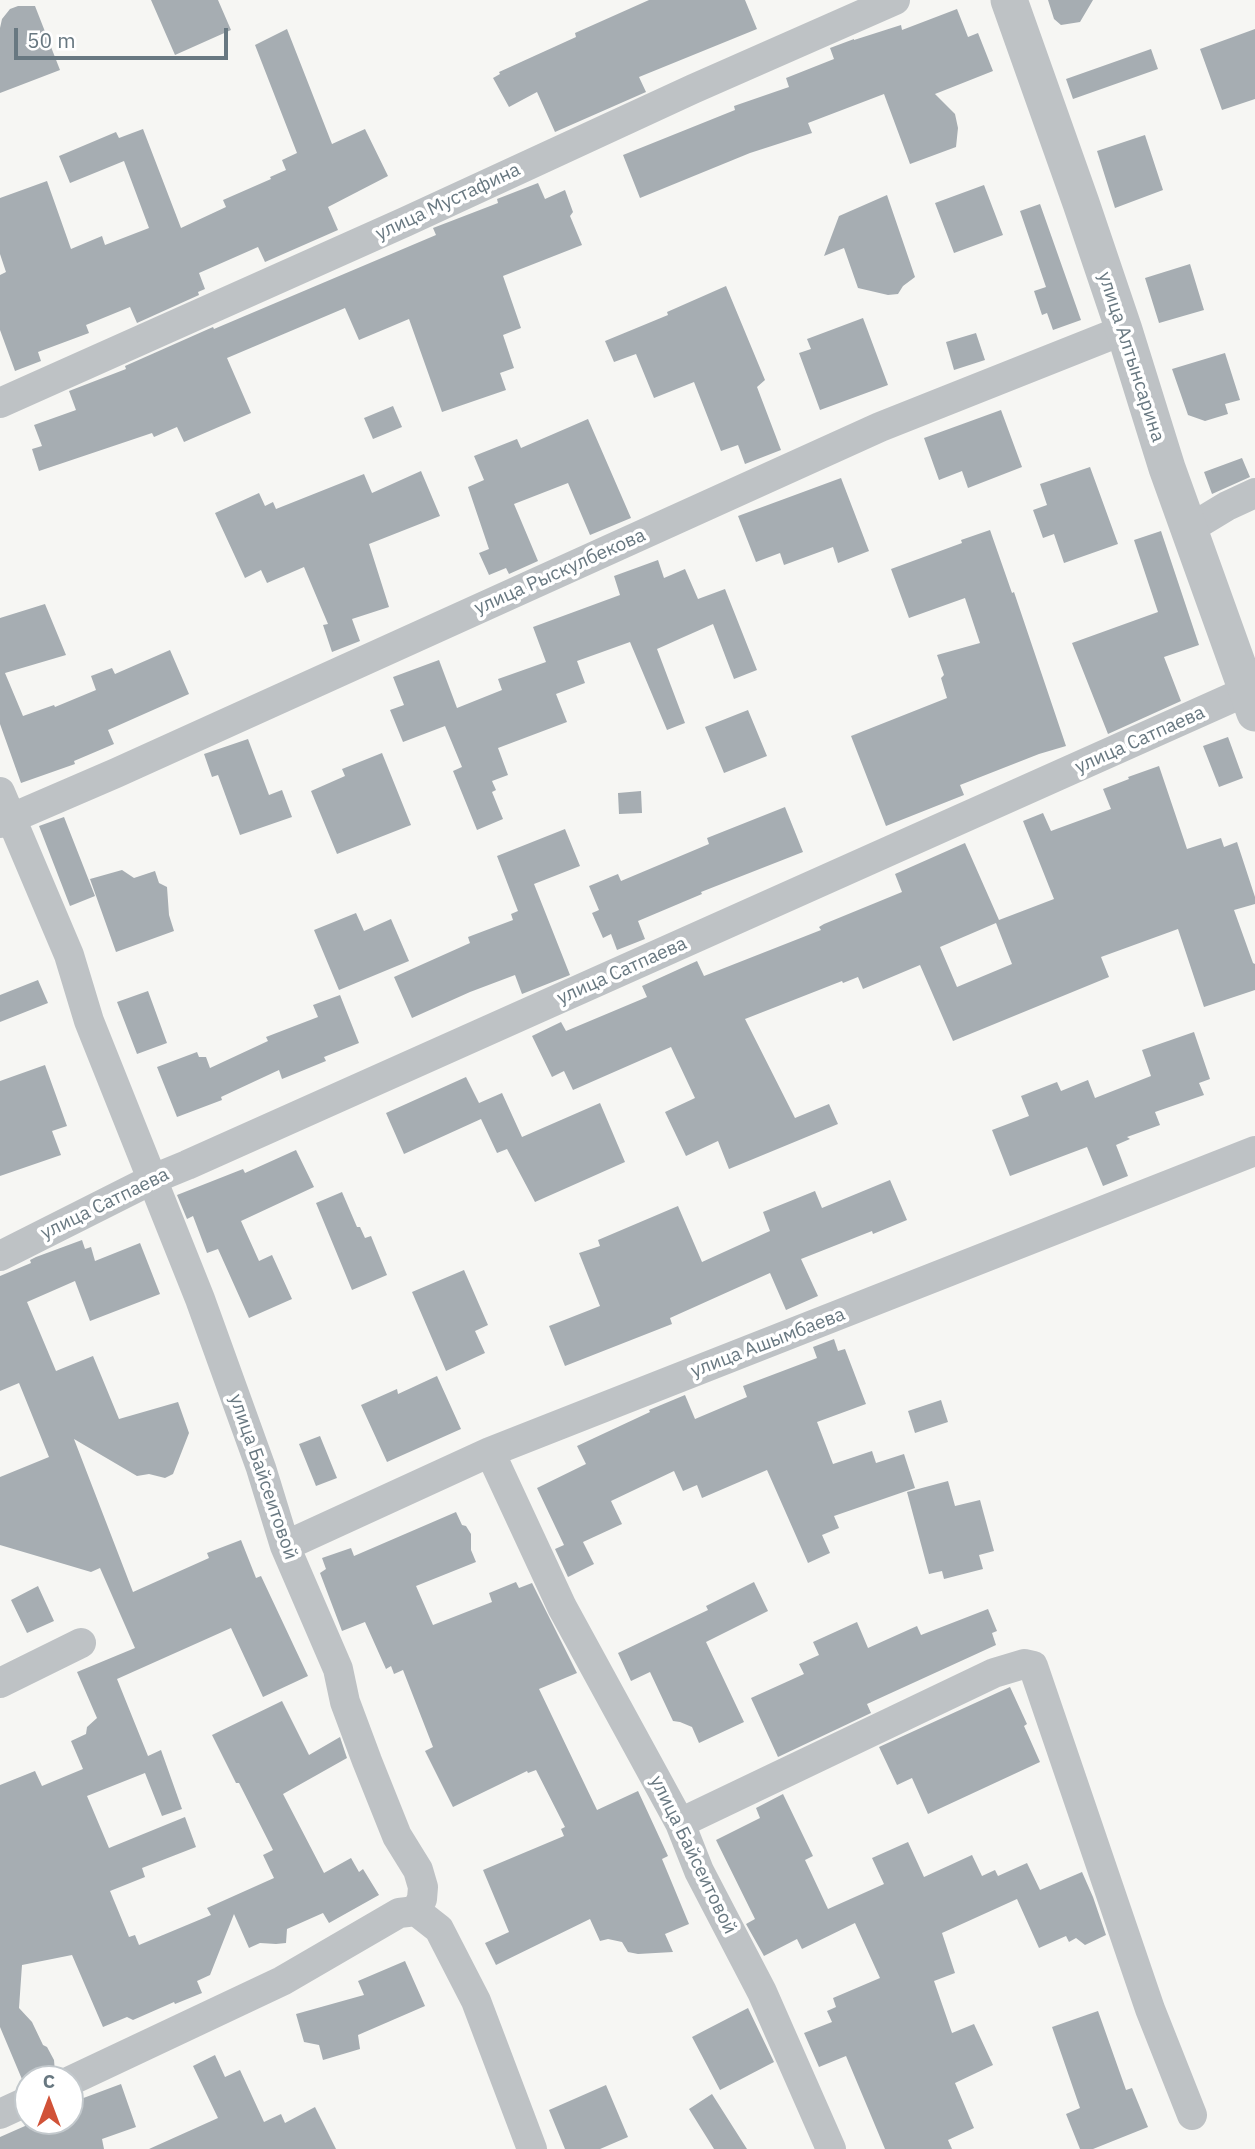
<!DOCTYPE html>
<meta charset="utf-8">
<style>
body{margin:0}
#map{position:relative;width:1255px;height:2149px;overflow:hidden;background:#f6f6f3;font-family:"IBM Plex Sans",sans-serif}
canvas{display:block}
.north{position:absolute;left:14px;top:2065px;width:70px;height:70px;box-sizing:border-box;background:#fff;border:2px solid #c3c9cd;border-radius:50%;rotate:0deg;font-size:19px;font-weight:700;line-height:28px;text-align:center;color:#687881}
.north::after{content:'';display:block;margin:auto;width:24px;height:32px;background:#d15238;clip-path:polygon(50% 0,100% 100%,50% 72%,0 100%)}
.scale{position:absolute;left:14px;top:28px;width:214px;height:32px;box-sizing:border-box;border:4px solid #687881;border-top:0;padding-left:9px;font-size:21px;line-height:24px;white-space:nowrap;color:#687881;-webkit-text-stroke:5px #fff;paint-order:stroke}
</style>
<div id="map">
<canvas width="1255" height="2149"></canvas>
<div class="north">С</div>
<div class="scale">50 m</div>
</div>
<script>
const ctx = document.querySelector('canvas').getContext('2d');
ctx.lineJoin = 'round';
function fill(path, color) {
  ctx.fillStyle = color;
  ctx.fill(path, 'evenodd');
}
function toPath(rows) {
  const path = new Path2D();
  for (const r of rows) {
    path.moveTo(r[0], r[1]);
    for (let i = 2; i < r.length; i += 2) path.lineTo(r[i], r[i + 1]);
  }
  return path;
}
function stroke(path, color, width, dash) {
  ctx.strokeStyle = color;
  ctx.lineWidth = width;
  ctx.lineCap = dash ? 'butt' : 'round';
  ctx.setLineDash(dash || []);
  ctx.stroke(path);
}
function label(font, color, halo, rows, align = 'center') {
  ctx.font = font + ' "IBM Plex Sans",sans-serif';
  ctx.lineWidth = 7;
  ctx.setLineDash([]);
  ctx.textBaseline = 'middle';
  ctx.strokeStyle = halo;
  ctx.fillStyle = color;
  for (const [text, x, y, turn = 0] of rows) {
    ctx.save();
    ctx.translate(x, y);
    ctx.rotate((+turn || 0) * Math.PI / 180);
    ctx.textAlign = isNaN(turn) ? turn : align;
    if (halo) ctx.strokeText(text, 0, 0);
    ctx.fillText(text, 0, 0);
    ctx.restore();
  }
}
fill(toPath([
 [151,0,218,0,231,30,175,55],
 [649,0,745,0,757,29,639,77,646,92,555,132,537,92,509,107,493,78,500,74,499,72,576,37,575,33],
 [1048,0,1093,0,1080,22,1061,25,1054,19],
 [18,6,35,6,60,70,0,93,0,28,2,19,10,9],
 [957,9,968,37,978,33,993,71,935,94,955,114,958,128,956,147,910,164,884,94,808,123,812,133,750,153,640,198,623,155,735,110,734,106,789,87,786,78,834,59,830,48,854,39,854,40,901,25,902,30],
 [287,29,332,144,365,129,388,176,328,207,338,230,265,262,258,247,199,273,205,289,198,292,199,295,137,323,130,307,86,325,89,333,38,352,41,361,15,371,0,330,0,275,6,272,0,254,0,198,47,181,71,249,102,236,105,245,149,228,124,161,70,183,59,156,116,132,119,138,143,129,181,228,226,207,223,200,271,179,270,177,286,170,282,160,297,153,255,45],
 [1255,29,1255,99,1222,110,1200,49],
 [1151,49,1158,69,1073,99,1066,79],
 [1145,135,1163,190,1115,208,1097,151],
 [538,183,545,199,565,190,573,212,570,216,582,245,503,276,521,328,503,335,514,368,500,373,506,390,442,412,409,319,359,340,345,308,227,358,251,413,184,442,177,427,154,437,152,433,39,471,32,449,42,446,34,425,76,410,69,391,126,369,125,366,213,327,214,329,436,235,433,228,498,203,497,199],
 [984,185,1003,235,954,253,935,203],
 [887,195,915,277,903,286,898,294,888,295,858,288,844,248,824,256,839,216],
 [1040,204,1081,320,1053,330,1047,313,1042,315,1034,291,1046,287,1020,211],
 [1190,264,1204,310,1159,323,1145,278],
 [726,286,765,380,757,387,781,450,745,464,738,445,721,451,694,382,654,398,636,354,614,362,605,341,668,315,667,312],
 [863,318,888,385,820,410,799,353,811,349,807,339],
 [976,333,985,360,954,370,946,342],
 [1225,353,1240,400,1225,404,1228,414,1205,421,1188,415,1172,369],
 [393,406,402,427,373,439,364,418],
 [1001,410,1022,467,968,488,962,471,939,480,924,438],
 [588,419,631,518,590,535,568,483,514,504,538,561,509,574,506,568,489,575,479,553,489,549,468,487,484,480,474,456,517,439,521,448],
 [1242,458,1250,477,1212,494,1204,472],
 [1090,467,1118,544,1064,563,1054,534,1043,538,1033,510,1047,505,1040,484],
 [421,471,440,516,369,544,389,607,352,619,360,641,332,652,323,625,328,624,304,567,267,583,261,570,245,578,215,513,259,493,265,506,273,502,276,509,364,474,372,493],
 [841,478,869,551,838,563,833,547,784,565,780,553,756,562,738,516],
 [990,530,1012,593,1014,592,1066,746,1039,754,960,785,964,795,886,826,851,736,947,698,941,678,944,675,937,655,980,643,965,598,909,618,891,569,962,543,961,540],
 [1161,531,1199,645,1164,657,1181,701,1108,734,1072,643,1158,612,1134,540],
 [658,560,664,578,685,569,698,599,725,589,757,670,734,679,713,624,657,649,685,723,667,730,630,642,577,661,585,683,556,694,567,722,498,748,508,775,492,781,496,790,492,792,503,819,477,830,453,771,462,767,445,726,403,742,390,710,404,705,393,677,439,660,457,708,502,690,498,679,546,662,533,627,620,595,614,576],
 [45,604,66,655,5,673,23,716,54,705,55,707,96,690,91,676,112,668,115,674,170,650,189,694,108,730,114,744,74,761,75,764,21,783,0,724,0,618],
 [748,710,767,756,724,773,705,727],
 [1228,737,1243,778,1219,787,1203,746],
 [248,739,269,795,282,790,292,817,240,835,218,775,212,777,204,754],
 [382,753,411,825,337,854,311,791,345,776,342,769],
 [1159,766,1187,849,1221,838,1224,847,1237,842,1255,897,1255,904,1234,910,1253,963,1255,964,1255,990,1204,1007,1178,929,1101,957,1109,977,953,1041,920,965,863,989,858,977,843,983,842,981,745,1019,795,1118,829,1104,838,1124,729,1169,718,1141,686,1156,665,1112,695,1098,671,1047,573,1090,564,1071,552,1077,532,1036,561,1022,566,1031,647,997,642,986,697,961,704,976,821,930,819,927,824,924,902,892,895,874,965,843,999,920,1054,899,1023,821,1043,813,1051,831,1111,809,1103,789,1129,779,1128,777],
 [996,923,1012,964,957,987,940,947],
 [641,791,642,813,619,814,618,793],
 [785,807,803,852,701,892,702,894,638,921,645,939,617,950,611,934,603,938,592,913,599,910,589,886,618,874,621,881,709,844,707,838],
 [64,817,95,896,70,906,39,826],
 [565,829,580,866,534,884,570,975,522,994,515,975,470,992,412,1018,394,977,470,943,468,937,513,920,511,914,518,911,497,856],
 [122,870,134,878,155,871,159,883,167,887,169,915,174,931,116,952,90,879],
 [356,913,364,931,391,919,409,961,339,990,314,930],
 [38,980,48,1003,0,1022,0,995],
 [148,991,167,1043,137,1054,117,1002],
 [340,995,359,1043,324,1057,326,1061,282,1079,279,1070,221,1097,222,1100,177,1117,157,1067,197,1052,199,1057,206,1057,210,1068,268,1041,266,1037,318,1017,313,1005],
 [1194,1032,1210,1079,1199,1083,1204,1095,1155,1112,1160,1125,1127,1137,1130,1139,1116,1145,1128,1176,1103,1186,1087,1147,1010,1176,992,1130,1029,1116,1021,1096,1057,1082,1061,1091,1088,1080,1095,1098,1151,1076,1142,1050],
 [45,1065,67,1126,52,1131,61,1155,0,1176,0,1081],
 [466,1077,479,1103,502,1093,522,1137,600,1103,625,1162,535,1202,507,1149,497,1153,481,1119,404,1154,386,1113],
 [296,1150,314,1187,241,1221,259,1261,272,1255,292,1299,249,1318,218,1249,207,1253,193,1216,187,1219,177,1195,243,1169,245,1173],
 [890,1180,907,1220,873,1234,872,1231,801,1259,818,1296,786,1310,770,1273,670,1318,672,1324,565,1366,549,1326,600,1306,579,1253,600,1246,598,1240,678,1206,702,1262,770,1231,763,1212,815,1191,822,1208],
 [342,1192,357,1227,360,1227,365,1238,371,1236,387,1275,352,1290,316,1203],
 [82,1240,85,1249,91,1247,95,1261,140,1243,160,1294,90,1321,75,1281,27,1302,56,1371,93,1356,119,1419,178,1402,189,1433,173,1474,165,1478,149,1474,137,1476,74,1439,133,1592,209,1558,207,1553,241,1540,256,1578,261,1576,308,1676,263,1697,231,1628,117,1679,148,1756,161,1750,182,1809,162,1816,145,1773,87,1796,109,1848,185,1817,196,1847,142,1868,145,1877,110,1891,129,1937,135,1935,139,1945,211,1915,207,1908,274,1878,263,1855,273,1850,239,1783,236,1783,212,1735,282,1701,309,1755,340,1737,347,1758,283,1794,324,1873,351,1858,359,1872,363,1869,379,1895,329,1923,323,1913,287,1929,286,1943,276,1944,260,1943,249,1948,234,1914,210,1975,197,1981,202,1993,175,2004,174,2002,133,2020,127,2017,103,2027,72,1955,22,1965,19,2008,32,2022,43,2045,47,2047,54,2060,55,2072,53,2079,28,2079,28,2084,24,2084,0,2027,0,1785,35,1771,42,1786,83,1769,71,1741,86,1734,87,1727,97,1718,77,1672,135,1648,100,1568,91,1572,0,1545,0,1477,49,1457,19,1383,0,1391,0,1276,31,1263,30,1260,36,1257],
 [464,1270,488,1325,475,1331,485,1353,446,1371,412,1292],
 [834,1339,838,1351,845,1349,866,1404,817,1422,833,1464,872,1451,876,1463,904,1454,915,1488,834,1516,839,1528,822,1535,830,1553,808,1563,767,1470,702,1498,697,1485,683,1491,674,1471,611,1501,622,1524,583,1542,594,1564,568,1577,555,1549,564,1545,537,1488,586,1464,577,1446,650,1412,649,1410,685,1395,695,1419,747,1397,743,1386,817,1358,813,1347],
 [437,1376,461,1429,387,1462,361,1405,397,1389,398,1394],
 [941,1400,948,1422,915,1433,908,1411],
 [320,1436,337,1478,316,1486,299,1444],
 [948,1481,955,1506,980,1500,994,1551,979,1555,983,1569,944,1579,942,1571,929,1574,907,1492],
 [456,1512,462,1525,466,1526,471,1534,471,1550,476,1562,416,1586,433,1625,492,1602,489,1593,516,1582,519,1588,532,1583,577,1673,539,1689,597,1810,638,1791,668,1856,662,1859,689,1924,665,1934,673,1952,638,1954,628,1952,622,1942,608,1939,600,1941,590,1919,496,1965,485,1943,509,1932,483,1870,564,1836,561,1829,565,1827,536,1770,528,1773,527,1771,453,1807,425,1751,433,1747,403,1670,394,1674,391,1666,386,1669,365,1622,342,1631,320,1573,326,1569,322,1558,351,1548,354,1556],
 [754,1582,768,1611,706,1642,744,1722,699,1743,692,1727,680,1722,673,1721,650,1672,631,1681,618,1653,708,1610,706,1606],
 [38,1586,54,1621,27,1633,11,1600],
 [988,1609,997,1631,992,1633,996,1645,867,1704,871,1713,778,1757,751,1698,804,1674,799,1664,819,1655,813,1642,857,1622,868,1648,917,1626,921,1635],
 [1010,1687,1027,1724,1024,1726,1040,1762,928,1814,912,1778,897,1785,879,1747],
 [783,1794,813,1856,805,1860,828,1909,884,1884,872,1858,908,1842,924,1877,972,1855,982,1876,995,1870,998,1876,1027,1863,1040,1890,1082,1872,1093,1897,1106,1935,1085,1945,1076,1938,1069,1942,1066,1936,1039,1948,1017,1899,942,1933,955,1973,934,1981,952,2033,974,2024,993,2065,955,2083,974,2128,948,2140,952,2149,885,2149,846,2056,819,2067,804,2033,832,2022,827,2011,836,2007,833,1998,880,1978,855,1923,802,1949,797,1939,764,1956,746,1924,755,1919,716,1840,760,1818,756,1808],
 [405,1961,425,2006,358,2035,360,2049,323,2060,319,2045,304,2042,296,2014,364,1995,358,1981],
 [748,2008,774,2062,720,2090,692,2037],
 [1098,2011,1126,2090,1132,2088,1148,2127,1093,2149,1080,2149,1066,2114,1080,2108,1052,2027],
 [215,2055,225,2077,240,2070,264,2122,281,2114,285,2123,315,2107,336,2149,149,2149,218,2118,193,2066],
 [121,2084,136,2127,102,2139,104,2149,0,2149,0,2137,25,2126,24,2122,28,2120,70,2121,70,2103],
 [606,2085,628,2137,600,2149,565,2149,549,2110],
 [712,2094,747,2149,714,2149,689,2109]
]), '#a6adb2');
stroke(toPath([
 [0,403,405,222,693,89,895,0],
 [1189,529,1227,506,1255,493],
 [0,792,69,955,89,1021,200,1299,261,1468,285,1546,338,1669,345,1702,367,1761,397,1836,418,1870,423,1887,422,1899,416,1911,439,1929,476,2001,532,2149],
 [0,823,116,773,880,427,1124,330],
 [0,1256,153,1179,187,1165,1247,691],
 [490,1452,562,1607,680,1823,699,1871,762,1992,831,2149],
 [285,1546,490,1452,1255,1151],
 [0,1683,81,1643],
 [680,1823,994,1673,1024,1664,1033,1666,1150,2009,1192,2115],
 [70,2081,282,1981,399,1913,416,1911],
 [0,2114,28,2101]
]), '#bec2c5', 30);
stroke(toPath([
 [1009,0,1081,203,1124,330,1167,468,1255,713]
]), '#bec2c5', 37);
label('19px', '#687881', '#fff', [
 ["улица Мустафина",448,202,-25],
 ["улица Алтынсарина",1131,357,72],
 ["улица Рыскулбекова",560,572,-24],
 ["улица Сатпаева",1140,740,-24],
 ["улица Сатпаева",622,971,-24],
 ["улица Сатпаева",105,1204,-26],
 ["улица Ашымбаева",768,1343,-21],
 ["улица Байсеитовой",263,1477,71],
 ["улица Байсеитовой",693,1855,64]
]);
</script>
